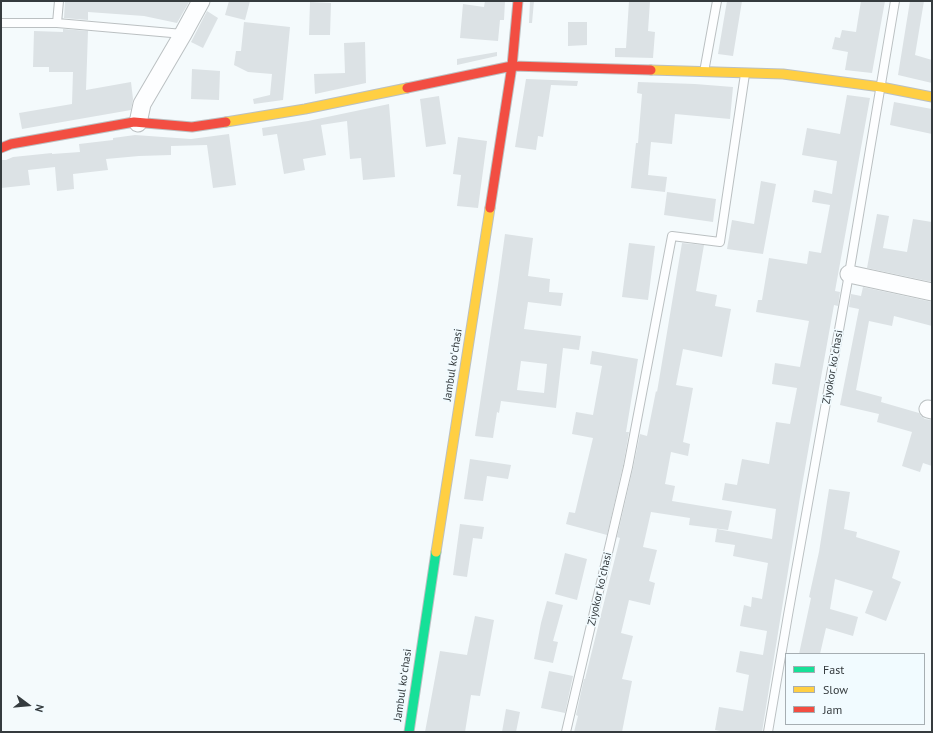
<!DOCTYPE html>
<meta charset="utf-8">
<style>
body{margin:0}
#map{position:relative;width:933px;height:733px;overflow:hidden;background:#f4fafc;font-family:"PT Sans",sans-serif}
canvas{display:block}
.frame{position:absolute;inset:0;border:2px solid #353b3e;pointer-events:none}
.legend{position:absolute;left:785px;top:653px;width:140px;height:72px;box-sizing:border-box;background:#f1fbff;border:1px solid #a6aeb2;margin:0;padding:5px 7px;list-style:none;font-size:12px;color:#353b3e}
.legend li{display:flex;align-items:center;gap:8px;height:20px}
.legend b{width:20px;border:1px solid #a6aeb2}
.north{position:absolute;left:8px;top:685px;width:40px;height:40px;-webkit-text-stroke:3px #f1fbff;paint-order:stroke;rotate:106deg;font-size:11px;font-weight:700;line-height:16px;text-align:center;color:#353b3e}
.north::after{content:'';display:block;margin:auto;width:14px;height:18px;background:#353b3e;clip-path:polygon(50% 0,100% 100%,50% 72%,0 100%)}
</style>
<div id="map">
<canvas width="933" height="733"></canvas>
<div class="frame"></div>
<ul class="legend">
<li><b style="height:5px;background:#16e098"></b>Fast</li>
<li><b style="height:5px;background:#ffcf43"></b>Slow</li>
<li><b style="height:5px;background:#f24e42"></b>Jam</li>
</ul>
<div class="north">N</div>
</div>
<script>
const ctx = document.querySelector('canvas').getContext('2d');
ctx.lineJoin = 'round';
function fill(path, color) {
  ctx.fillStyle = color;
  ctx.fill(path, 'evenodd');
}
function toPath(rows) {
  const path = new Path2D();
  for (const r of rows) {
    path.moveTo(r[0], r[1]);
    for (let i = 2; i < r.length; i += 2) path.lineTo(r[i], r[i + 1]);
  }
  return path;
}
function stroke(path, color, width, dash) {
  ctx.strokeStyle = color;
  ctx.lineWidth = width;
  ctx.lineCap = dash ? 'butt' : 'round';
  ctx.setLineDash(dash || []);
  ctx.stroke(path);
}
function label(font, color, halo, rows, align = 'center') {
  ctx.font = font + ' "PT Sans",sans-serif';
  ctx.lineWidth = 3;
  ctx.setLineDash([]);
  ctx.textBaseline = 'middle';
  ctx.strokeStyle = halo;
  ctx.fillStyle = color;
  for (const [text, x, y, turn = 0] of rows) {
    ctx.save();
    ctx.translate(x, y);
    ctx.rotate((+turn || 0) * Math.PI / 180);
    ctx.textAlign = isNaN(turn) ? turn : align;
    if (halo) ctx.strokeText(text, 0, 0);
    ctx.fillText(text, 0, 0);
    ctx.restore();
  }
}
fill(toPath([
 [65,1,187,1,189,2,177,23,144,16,88,12,88,20,64,18],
 [229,1,250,1,245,20,225,15],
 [485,1,505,1,504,20,500,20,498,41,460,38,463,4,484,7],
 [530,1,534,1,532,23,529,23],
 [629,1,650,1,648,31,655,32,653,58,615,57,615,48,626,48],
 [727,1,742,1,733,56,718,54],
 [861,1,885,1,872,73,845,70,848,52,832,49,835,37,840,38,842,30,856,32],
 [910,1,924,1,915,55,932,60,932,83,898,75],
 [310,2,331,3,330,35,309,35],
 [207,11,218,18,203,48,191,42],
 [244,22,290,27,283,100,254,104,253,99,270,95,272,74,248,72,234,65,236,51,241,51],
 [568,22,587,22,587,45,568,46],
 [63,29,88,31,86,90,131,82,133,99,131,110,22,129,19,113,72,104,73,72,49,72,49,67,33,67,34,31,63,32],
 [365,42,366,83,315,94,314,74,345,73,344,43],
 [497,52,497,56,457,65,457,59],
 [192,69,220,71,219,100,191,99],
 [526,79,578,81,577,86,551,85,543,137,538,136,536,150,515,147],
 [638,82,695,84,733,87,730,119,675,114,672,144,651,142,648,175,667,177,665,192,631,188,636,143,638,143,642,94,637,93],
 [847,95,870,98,835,291,840,292,838,306,834,305,820,383,800,497,762,732,726,732,715,730,719,707,743,711,749,675,736,672,740,651,763,655,767,631,740,626,744,605,751,607,752,597,762,599,768,563,733,556,735,545,715,542,717,529,772,539,776,509,722,500,725,483,737,485,742,459,769,464,776,422,790,424,797,388,772,384,775,363,800,367,809,321,756,312,758,300,762,300,769,258,807,264,809,251,821,253,830,205,812,202,814,190,832,194,837,161,802,155,807,128,840,134],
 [439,96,446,144,426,147,420,99],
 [894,102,932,109,932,134,890,125],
 [389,104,395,177,363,180,361,158,350,159,347,121,321,125,326,155,303,159,305,170,284,174,277,134,263,136,262,128,308,121],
 [229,134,236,185,213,188,207,145,171,146,171,155,139,156,106,159,108,170,73,174,74,189,57,191,55,167,28,170,30,185,1,188,1,160,6,160,13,157,52,153,52,154,80,152,79,144,113,140,113,138,135,135,191,139],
 [458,137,487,141,478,208,457,206,461,175,453,174],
 [761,181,776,184,763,254,727,249,732,220,754,224],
 [667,192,716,199,713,222,664,215],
 [877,214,889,216,883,248,907,252,913,219,932,222,932,282,867,268],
 [505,234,533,238,528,276,550,279,549,292,563,293,561,306,528,302,524,329,581,336,579,350,563,348,556,408,501,401,499,413,497,412,493,438,475,436,498,285],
 [521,361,547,364,544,393,517,390],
 [629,243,655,246,648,300,622,297],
 [682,243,704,245,696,291,717,295,715,306,731,309,722,357,683,349,676,385,693,388,683,442,690,444,688,456,671,452,665,484,675,486,672,501,732,511,728,530,689,525,690,518,651,512,643,547,657,550,649,581,655,583,650,605,629,600,621,633,633,636,622,679,632,681,622,732,574,732,578,716,576,715,584,679,585,679,620,538,617,537,633,468,640,434,647,436,656,391,657,392],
 [863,287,932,302,932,326,894,316,892,326,869,321,856,390,882,397,881,402,919,413,921,416,925,419,932,420,932,466,923,463,920,472,902,466,912,432,877,422,879,414,840,405,859,309,849,307,851,294,861,296],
 [592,351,638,359,626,432,629,432,623,466,607,535,566,524,569,512,575,513,593,438,572,434,576,412,593,415,602,366,590,364],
 [470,459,511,465,508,479,487,476,483,501,464,499],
 [829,489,850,492,844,529,857,532,856,537,900,551,892,578,901,582,886,621,865,613,873,591,835,579,830,609,858,617,853,636,826,628,820,654,799,654,811,598,809,597,819,552],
 [460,524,484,527,482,539,473,538,467,577,453,575],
 [565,553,587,559,577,600,555,594],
 [547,601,563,605,553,641,558,642,553,663,534,659,541,623],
 [475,616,494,620,480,696,471,695,465,732,425,732,440,651,467,655],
 [549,671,573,676,565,713,541,708],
 [506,709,520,712,516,732,502,732]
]), '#dce2e5');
const lane = toPath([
 [1,23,57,23,59,1],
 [57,23,183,34],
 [704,72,717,1],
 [566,732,628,467,672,236,720,242,745,74],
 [768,732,788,615,849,274,895,1]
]);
const street = toPath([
 [138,123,142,104,183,34,201,1],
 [849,274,932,292],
 [928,409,932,410]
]);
const fast = toPath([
 [409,732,436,552]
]);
const slow = toPath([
 [651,70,783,74,881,87,932,97],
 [226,122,305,109,407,88],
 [436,552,490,208]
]);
const jam = toPath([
 [407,88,512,66,651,70],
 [1,148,11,144,134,122,192,127,226,122],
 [490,208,512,66,518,1]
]);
stroke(lane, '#bbc0c2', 10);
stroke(street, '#bbc0c2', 19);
stroke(fast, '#bbc0c2', 11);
stroke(slow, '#bbc0c2', 11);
stroke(jam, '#bbc0c2', 11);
stroke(lane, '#fdfeff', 8);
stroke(street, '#fdfeff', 17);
stroke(fast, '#16e098', 9);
stroke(slow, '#ffcf43', 9);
stroke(jam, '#f24e42', 9);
label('11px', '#353b3e', '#f1fbff', [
 ["Jambul koʻchasi",453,365,-81],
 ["Ziyokor koʻchasi",833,367,-80],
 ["Ziyokor koʻchasi",600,589,-77],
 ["Jambul koʻchasi",403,685,-82]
]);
</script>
